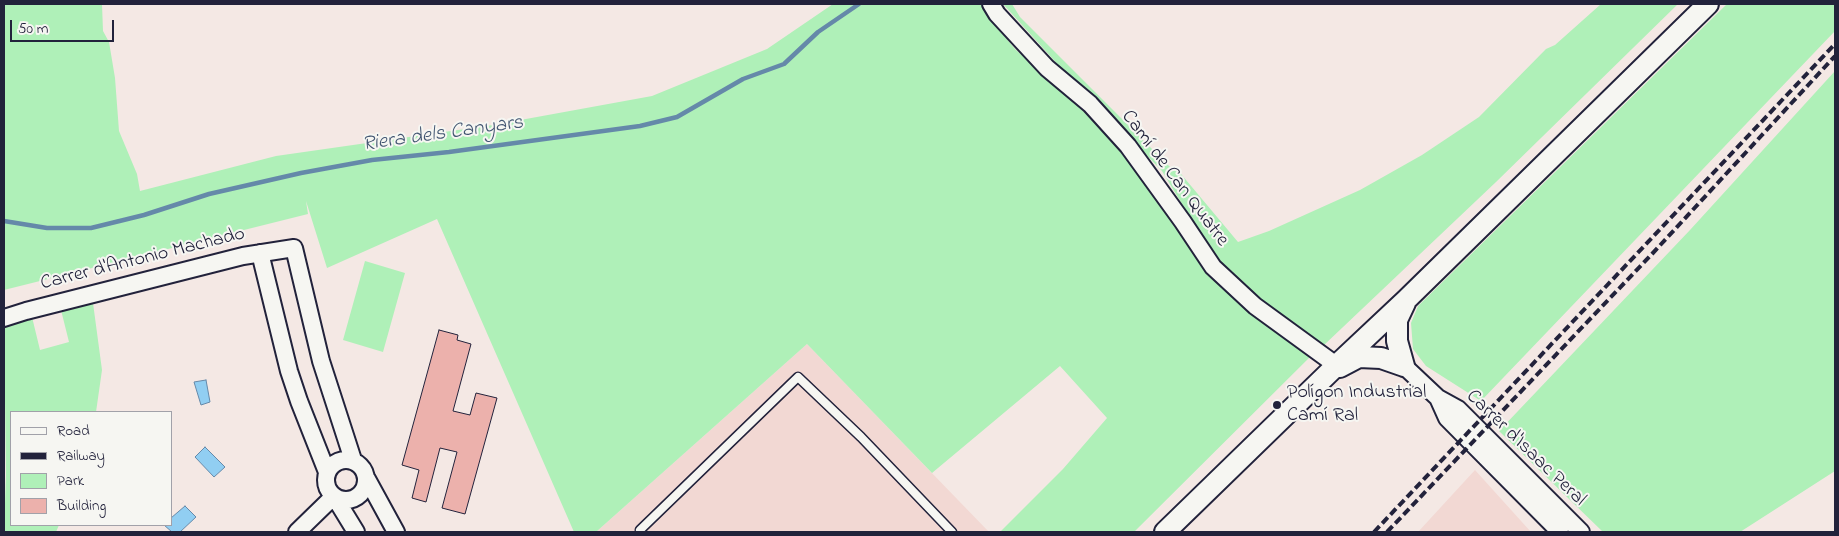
<!DOCTYPE html>
<meta charset="utf-8">
<style>
body{margin:0}
#map{position:relative;width:1839px;height:536px;overflow:hidden;background:#f4e8e4;font-family:"Indie Flower",sans-serif}
canvas{display:block}
.frame{position:absolute;inset:0;border:5px solid #22223b;pointer-events:none}
.legend{position:absolute;left:10px;top:411px;width:162px;height:115px;box-sizing:border-box;background:#f6f6f2;border:1px solid #a1a1a9;margin:0;padding:6px 9px;list-style:none;font-size:15px;color:#22223b}
.legend li{display:flex;align-items:center;gap:10px;height:25px}
.legend b{width:25px;border:1px solid #a1a1a9}
.scale{position:absolute;left:10px;top:20px;width:104px;height:22px;box-sizing:border-box;border:2px solid #22223b;border-top:0;padding-left:6px;font-size:15px;line-height:18px;white-space:nowrap;color:#22223b;-webkit-text-stroke:4px #f6f6f2;paint-order:stroke}
</style>
<div id="map">
<canvas width="1839" height="536"></canvas>
<div class="frame"></div>
<ul class="legend">
<li><b style="height:6px;background:#f6f6f2"></b>Road</li>
<li><b style="height:6px;background:#22223b"></b>Railway</li>
<li><b style="height:14px;background:#aff0b8"></b>Park</li>
<li><b style="height:14px;background:#ecb1ac"></b>Building</li>
</ul>
<div class="scale">50 m</div>
</div>
<script>
const ctx = document.querySelector('canvas').getContext('2d');
ctx.lineJoin = 'round';
function fill(path, color) {
  ctx.fillStyle = color;
  ctx.fill(path, 'evenodd');
}
function toPath(rows) {
  const path = new Path2D();
  for (const r of rows) {
    if (r.length === 3) {
      path.moveTo(r[0] + r[2], r[1]);
      path.arc(r[0], r[1], r[2], 0, 2 * Math.PI);
      continue;
    }
    path.moveTo(r[0], r[1]);
    for (let i = 2; i < r.length; i += 2) path.lineTo(r[i], r[i + 1]);
  }
  return path;
}
function stroke(path, color, width, dash) {
  ctx.strokeStyle = color;
  ctx.lineWidth = width;
  ctx.lineCap = dash ? 'butt' : 'round';
  ctx.setLineDash(dash || []);
  ctx.stroke(path);
}
function label(font, color, halo, rows, align = 'center') {
  ctx.font = font + ' "Indie Flower",sans-serif';
  ctx.lineWidth = 4;
  ctx.setLineDash([]);
  ctx.textBaseline = 'middle';
  ctx.strokeStyle = halo;
  ctx.fillStyle = color;
  for (const [text, x, y, turn = 0] of rows) {
    ctx.save();
    ctx.translate(x, y);
    ctx.rotate((+turn || 0) * Math.PI / 180);
    ctx.textAlign = isNaN(turn) ? turn : align;
    if (halo) ctx.strokeText(text, 0, 0);
    ctx.fillText(text, 0, 0);
    ctx.restore();
  }
}
fill(toPath([
 [807,344,989,532,596,532],
 [1475,470,1531,532,1418,532]
]), '#f2d8d3');
fill(toPath([
 [4,4,102,4,103,31,109,42,115,78,119,131,137,174,140,191,276,156,493,125,652,96,767,49,833,4,983,4,993,22,1015,49,1087,114,1143,177,1203,269,1231,296,1312,355,1134,532,1000,532,1063,469,1107,418,1060,366,932,473,807,344,596,532,574,532,437,219,327,268,306,201,308,214,4,290],
 [1003,4,1012,4,1020,17,1172,169,1176,168,1238,242,1269,231,1360,190,1422,155,1479,117,1546,49,1555,45,1601,4,1678,4,1496,182,1323,346,1249,296,1214,257,1162,171,1060,67],
 [1727,4,1835,4,1835,31,1481,401,1426,366,1413,349,1411,323,1418,306],
 [1835,71,1835,471,1740,532,1603,532,1499,431,1690,230],
 [365,261,405,273,383,352,343,340],
 [93,303,102,370,96,412,11,412,11,525,59,525,56,532,4,532,6,475,4,325,32,317,40,350,69,342,61,310]
]), '#aff0b8');
const water = toPath([
 [206,380,210,402,201,405,194,382,206,380],
 [205,447,225,467,214,477,195,457,205,447],
 [185,506,196,517,180,532,172,532,164,525,171,525,171,518,185,506]
]);
fill(water, '#91cef2');
stroke(water, '#6589a9', 1);
stroke(toPath([
 [4,221,47,228,91,228,144,215,209,194,301,173,372,160,449,152,640,126,677,117,743,79,784,64,818,32,859,4]
]), '#6589a9', 4.5);
const building = toPath([
 [439,330,458,335,457,340,471,344,453,411,470,415,476,393,497,398,465,514,442,508,457,452,440,448,426,502,412,498,419,470,402,465,439,330]
]);
fill(building, '#ecb1ac');
stroke(building, '#22223b', 1);
const service = toPath([
 [640,530,798,377,861,437,952,532]
]);
const minor = toPath([
 [991,4,997,14,1047,68,1090,104,1128,146,1183,222,1213,267,1255,306,1336,365],
 [260,253,289,371,299,401,327,472],
 [4,318,26,311,243,256,294,248,321,361,353,460],
 [1404,366,1438,398,1458,409,1581,532],
 [1438,398,1447,418,1560,532],
 [346,480,20],
 [367,479,396,532],
 [334,496,356,532],
 [297,532,334,496]
]);
const tertiary = toPath([
 [1404,366,1397,341,1397,320,1405,303],
 [1340,367,1359,357,1381,358,1404,366],
 [1165,532,1340,362,1406,300,1708,4]
]);
stroke(service, '#22223b', 11);
stroke(minor, '#22223b', 20);
stroke(tertiary, '#22223b', 24);
stroke(service, '#f6f6f2', 8);
stroke(minor, '#f6f6f2', 16);
stroke(tertiary, '#f6f6f2', 20);
stroke(toPath([
 [1374,532,1835,44],
 [1387,532,1652,254,1835,56]
]), '#22223b', 4, [8, 4]);
for (const [x, y, r, color] of [
 [1277,405,5,"#22223b"]
]) {
  const dot = new Path2D();
  dot.arc(x, y, r, 0, 2 * Math.PI);
  ctx.fillStyle = color;
  ctx.fill(dot);
  stroke(dot, '#f6f6f2', 2);
}
label('20px', '#22223b', '#f6f6f2', [
 ["Camí de Can Quatre",1174,179,53],
 ["Carrer d'Antonio Machado",143,260,-14],
 ["Carrer d'Isaac Peral",1525,449,44]
]);
label('20px', '#22223b', '#f6f6f2', [
 ["Polígon Industrial",1287,394],
 ["Camí Ral",1287,417]
], 'left');
label('italic 21px', '#435672', '#f6f6f2', [
 ["Riera dels Canyars",443,135,-8]
]);
</script>
